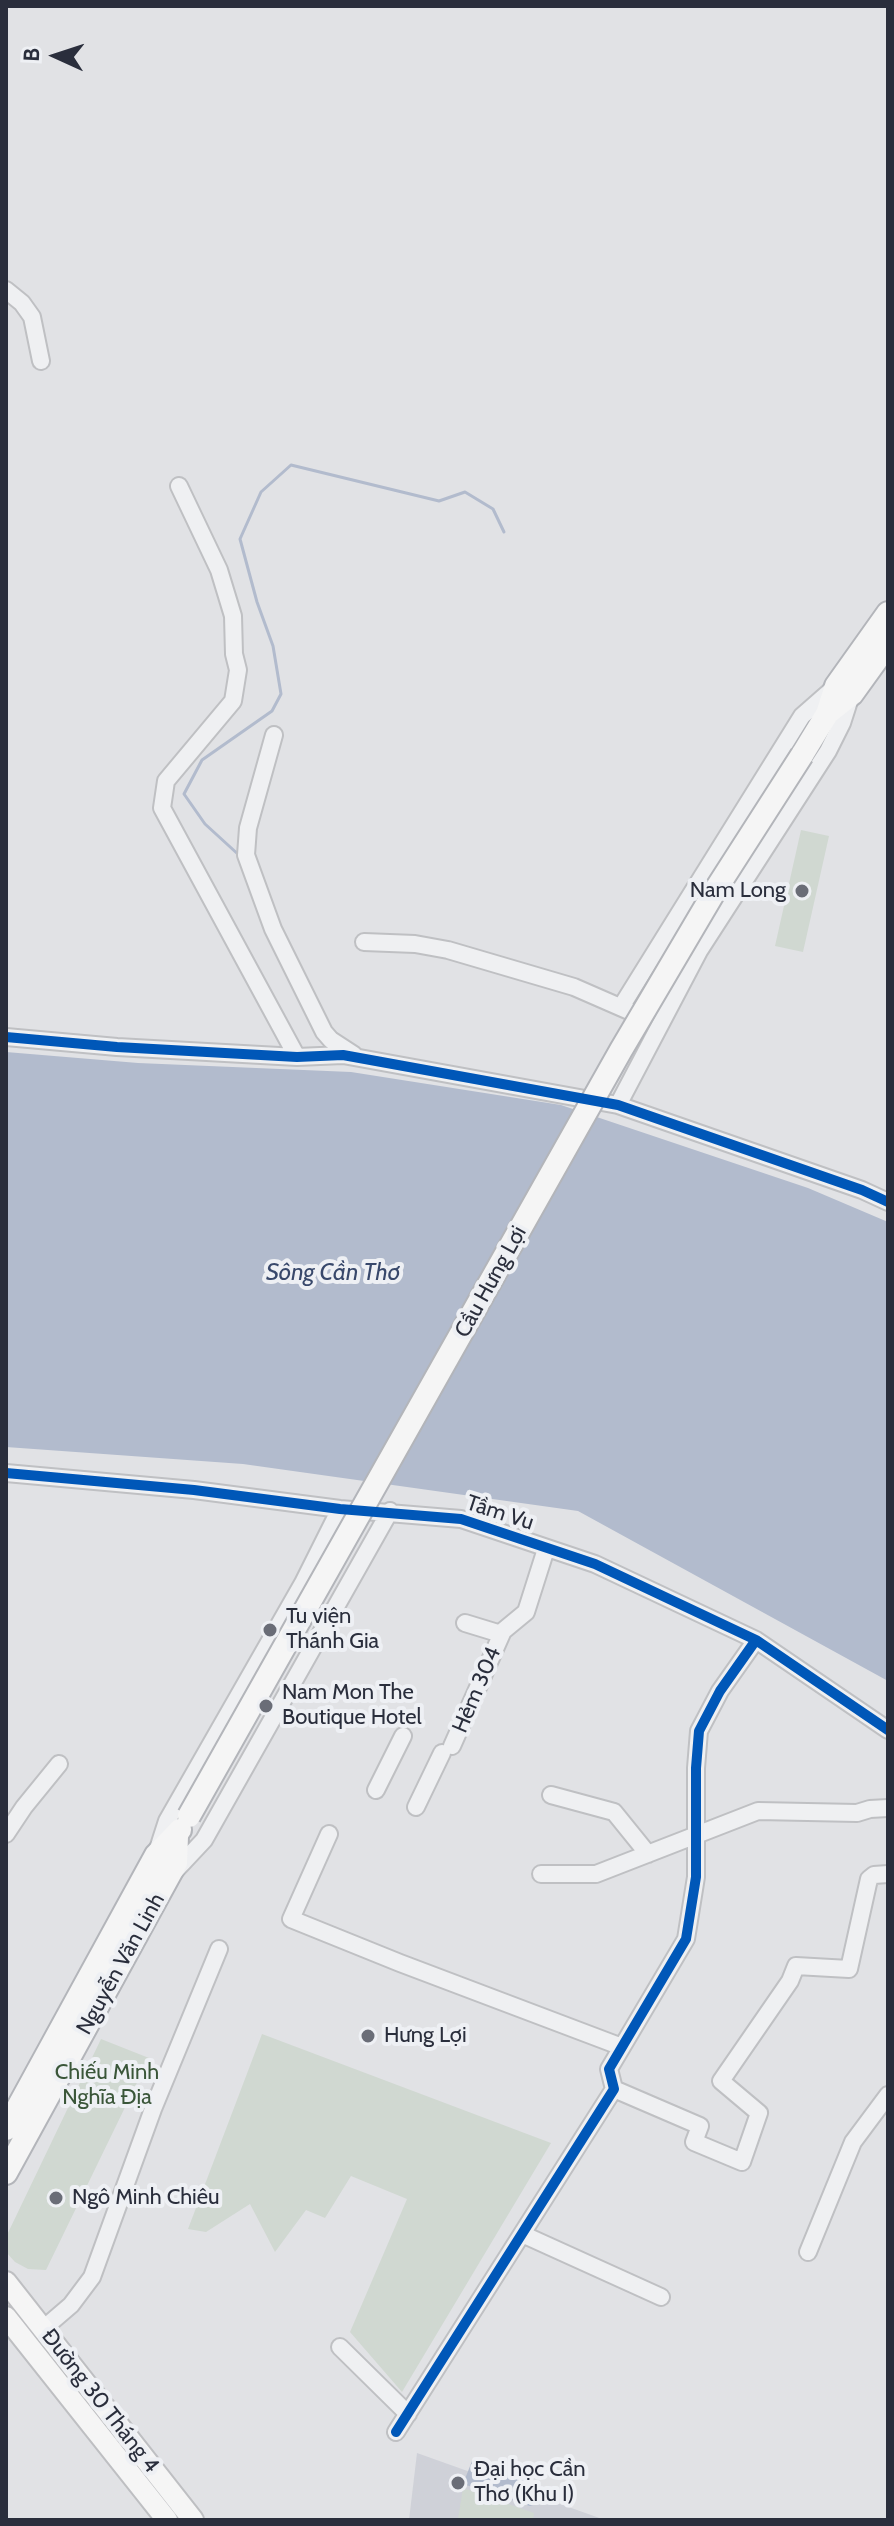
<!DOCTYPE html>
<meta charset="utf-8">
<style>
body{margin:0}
#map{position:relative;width:894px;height:2526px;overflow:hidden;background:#e1e2e5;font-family:Cabin,sans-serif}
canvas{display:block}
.frame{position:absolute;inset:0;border:8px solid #2a2e3c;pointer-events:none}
.north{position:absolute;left:16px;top:16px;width:80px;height:80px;-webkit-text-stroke:6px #eef0f4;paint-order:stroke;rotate:273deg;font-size:22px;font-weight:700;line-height:32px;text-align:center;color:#2a2e3c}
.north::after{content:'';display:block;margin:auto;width:28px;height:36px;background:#2a2e3c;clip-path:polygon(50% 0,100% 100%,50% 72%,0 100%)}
</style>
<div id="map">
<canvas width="894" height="2526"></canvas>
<div class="frame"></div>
<div class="north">B</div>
</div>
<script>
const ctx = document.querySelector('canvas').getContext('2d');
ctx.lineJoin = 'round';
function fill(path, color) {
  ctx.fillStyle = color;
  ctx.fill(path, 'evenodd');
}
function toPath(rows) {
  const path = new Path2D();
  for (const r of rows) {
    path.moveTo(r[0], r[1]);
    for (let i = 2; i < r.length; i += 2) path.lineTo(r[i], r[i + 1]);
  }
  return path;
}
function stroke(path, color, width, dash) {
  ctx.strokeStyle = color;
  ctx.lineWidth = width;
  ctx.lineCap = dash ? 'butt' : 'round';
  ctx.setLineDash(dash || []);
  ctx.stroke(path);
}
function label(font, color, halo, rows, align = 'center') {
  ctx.font = font + ' Cabin,sans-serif';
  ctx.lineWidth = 8;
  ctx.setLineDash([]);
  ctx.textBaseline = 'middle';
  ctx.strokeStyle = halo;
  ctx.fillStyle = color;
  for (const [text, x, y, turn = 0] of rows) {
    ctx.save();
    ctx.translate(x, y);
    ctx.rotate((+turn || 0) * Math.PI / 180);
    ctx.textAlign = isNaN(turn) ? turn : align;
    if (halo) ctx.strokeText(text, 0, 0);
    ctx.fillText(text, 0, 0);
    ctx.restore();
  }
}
fill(toPath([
 [417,2453,605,2520,409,2520]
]), '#cfd1d8');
fill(toPath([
 [801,830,829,836,803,952,775,946],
 [262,2034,551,2143,402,2392,350,2332,407,2199,351,2176,325,2218,306,2210,275,2252,250,2204,206,2232,188,2229],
 [101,2039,149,2058,46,2270,28,2269,15,2262,6,2252,6,2237],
 [463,2488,534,2513,533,2520,458,2519]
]), '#d0d8d1');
fill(toPath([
 [6,1052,138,1063,351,1072,561,1105,808,1188,888,1222,888,1681,578,1511,243,1464,6,1447],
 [472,2461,538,2486,540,2491,536,2504,530,2506,463,2484]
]), '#b2bbcd');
stroke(toPath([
 [240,856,205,824,184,794,202,760,272,711,281,694,273,646,257,602,240,539,261,492,291,465,439,501,465,492,493,509,504,532]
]), '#b2bbcd', 3);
const minor = toPath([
 [6,290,22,303,32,317,41,361],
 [179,486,219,570,233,616,234,654,238,670,233,701,166,781,162,808,297,1057],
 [274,735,248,828,246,855,273,929,324,1032,331,1040,354,1055],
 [364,942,415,944,448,950,574,987,629,1011],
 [621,1007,802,716,835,687],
 [6,1037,117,1047,297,1057,343,1055,618,1105,862,1190,888,1202],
 [618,1105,699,951,828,751,842,723,851,695],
 [6,1473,194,1490,340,1509,461,1519,595,1564,756,1640,888,1730],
 [465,1623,501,1634],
 [452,1746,503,1631,526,1612,546,1549],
 [376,1790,403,1736],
 [551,1795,614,1812,648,1854],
 [416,1807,442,1753],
 [6,1834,24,1807,59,1764],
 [329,1834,291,1919,400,1963,622,2047],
 [157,1852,167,1821,303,1583,340,1509],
 [174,1872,204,1840,390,1511],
 [541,1874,596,1874,758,1811,857,1813,870,1809,888,1808],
 [614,2089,700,2126,694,2142,742,2162,759,2113,721,2081,790,1981,796,1966,849,1969,869,1879,874,1875,888,1874],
 [522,2234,661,2297],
 [808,2252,853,2142,888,2095],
 [43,2329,71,2305,92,2277,153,2109,219,1949],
 [340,2347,408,2414],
 [396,2432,614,2089,609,2069,686,1939,696,1877,696,1768,699,1731,720,1691,756,1640]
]);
const major = toPath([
 [6,2282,193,2520],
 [6,2317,167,2520]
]);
const highway = toPath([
 [828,713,852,694,888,644],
 [802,755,827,714,836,686,888,613],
 [6,2129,156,1855,180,1830],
 [6,2173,176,1863,177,1836]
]);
stroke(minor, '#bfc0c3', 20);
stroke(major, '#bebfc2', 24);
stroke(highway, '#b3b5ba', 26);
stroke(minor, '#eff0f2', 16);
stroke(major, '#f5f5f5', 20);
stroke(highway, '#f5f5f5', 22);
const highwayBridge = toPath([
 [189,1816,621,1050,716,889,802,755]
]);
stroke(highwayBridge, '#b3b5ba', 26, []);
stroke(highwayBridge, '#f5f5f5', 22);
stroke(toPath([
 [6,1037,117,1047,297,1057,343,1055,618,1105,862,1190,888,1202],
 [6,1473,194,1490,340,1509,461,1519,595,1564,756,1640,888,1730],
 [396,2432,614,2089,609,2069,686,1939,696,1877,696,1768,699,1731,720,1691,756,1640]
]), '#0057b8', 10);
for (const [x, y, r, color] of [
 [802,891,8,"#6a6d77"],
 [270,1630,8,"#6a6d77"],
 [266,1706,8,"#6a6d77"],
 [368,2036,8,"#6a6d77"],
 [56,2198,8,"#6a6d77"],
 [458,2483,8,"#6a6d77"]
]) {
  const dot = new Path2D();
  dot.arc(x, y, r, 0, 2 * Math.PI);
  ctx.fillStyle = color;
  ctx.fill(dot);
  stroke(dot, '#eef0f4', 3);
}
label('22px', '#2a2e3c', '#eef0f4', [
 ["Nam Long",786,891,"right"],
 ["Tu viện",286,1617],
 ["Thánh Gia",286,1642],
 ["Nam Mon The",282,1693],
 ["Boutique Hotel",282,1718],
 ["Hưng Lợi",384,2036],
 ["Ngô Minh Chiêu",72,2198],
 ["Đại học Cần",474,2470],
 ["Thơ (Khu I)",474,2495]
], 'left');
label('22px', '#2a2e3c', '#eef0f4', [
 ["Cầu Hưng Lợi",491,1282,-61],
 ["Tầm Vu",500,1513,18],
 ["Hẻm 304",477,1690,-67],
 ["Nguyễn Văn Linh",121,1964,-61],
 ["Đường 30 Tháng 4",100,2401,52]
]);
label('22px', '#3a5639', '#eef0f4', [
 ["Chiếu Minh",107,2073],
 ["Nghĩa Địa",107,2098]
]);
label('italic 24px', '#38486b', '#eef0f4', [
 ["Sông Cần Thơ",333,1273]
]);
</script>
